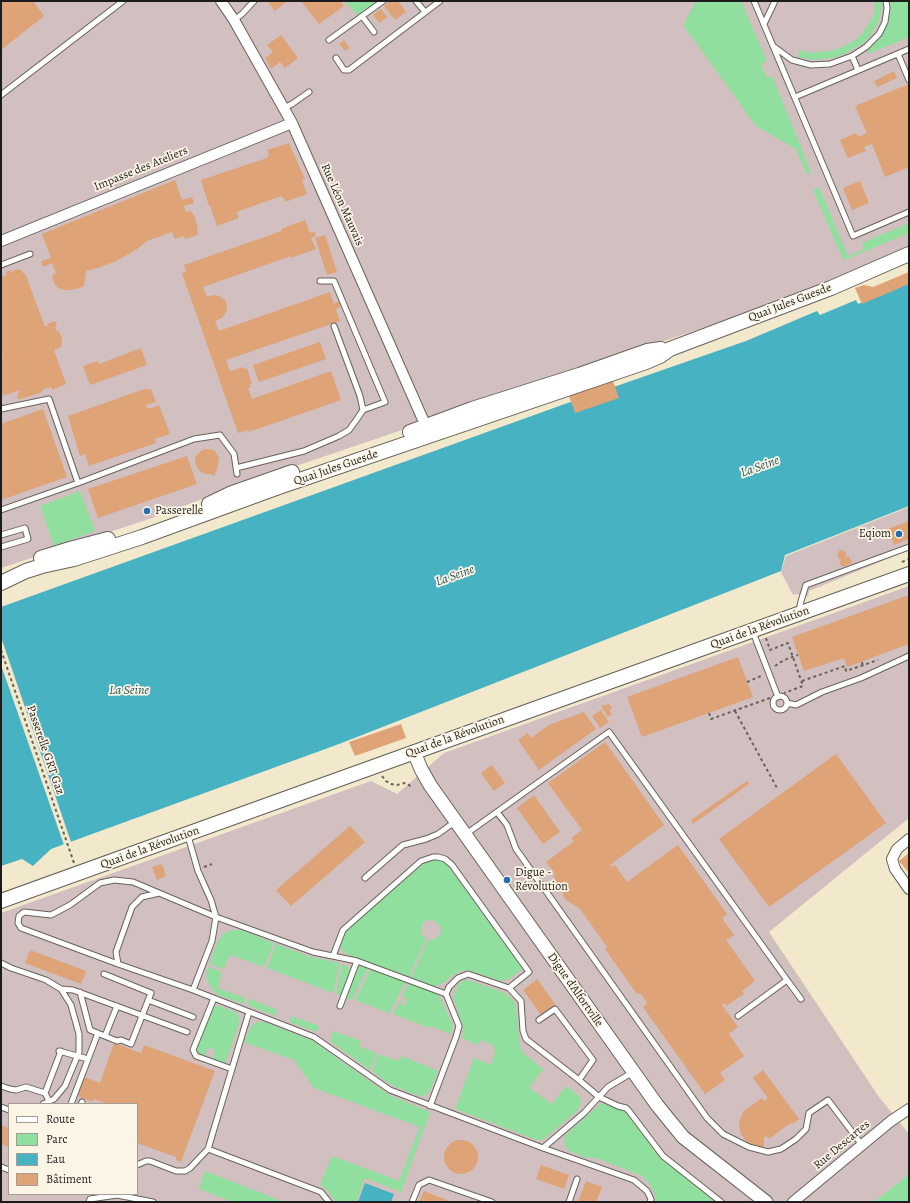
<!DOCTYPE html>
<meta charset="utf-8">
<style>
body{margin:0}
#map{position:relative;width:910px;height:1203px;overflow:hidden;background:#f2e8cc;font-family:Alegreya,serif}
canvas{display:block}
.frame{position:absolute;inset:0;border:2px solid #1c1c1c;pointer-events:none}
.legend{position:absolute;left:8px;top:1103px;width:130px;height:92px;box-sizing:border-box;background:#fcf5e5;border:1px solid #a29e95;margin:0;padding:5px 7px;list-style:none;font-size:12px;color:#1c1c1c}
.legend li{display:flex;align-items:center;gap:8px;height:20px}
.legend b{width:20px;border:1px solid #a29e95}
</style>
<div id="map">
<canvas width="910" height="1203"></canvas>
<div class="frame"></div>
<ul class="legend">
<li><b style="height:5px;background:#fff"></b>Route</li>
<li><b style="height:11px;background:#91df9e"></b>Parc</li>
<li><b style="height:11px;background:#46b2c2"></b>Eau</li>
<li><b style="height:11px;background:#dea377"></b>Bâtiment</li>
</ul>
</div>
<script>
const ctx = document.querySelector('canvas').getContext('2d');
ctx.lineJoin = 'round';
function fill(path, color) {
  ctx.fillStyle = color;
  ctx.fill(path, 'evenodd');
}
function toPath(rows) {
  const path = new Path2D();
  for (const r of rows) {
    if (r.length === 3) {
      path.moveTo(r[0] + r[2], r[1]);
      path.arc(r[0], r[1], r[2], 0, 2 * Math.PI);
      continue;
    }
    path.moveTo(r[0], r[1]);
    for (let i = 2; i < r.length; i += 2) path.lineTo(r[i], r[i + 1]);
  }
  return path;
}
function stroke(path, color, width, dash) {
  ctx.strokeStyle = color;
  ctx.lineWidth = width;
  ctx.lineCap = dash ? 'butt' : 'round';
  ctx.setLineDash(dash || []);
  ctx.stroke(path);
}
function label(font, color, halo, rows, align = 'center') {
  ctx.font = font + ' Alegreya,serif';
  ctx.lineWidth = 3.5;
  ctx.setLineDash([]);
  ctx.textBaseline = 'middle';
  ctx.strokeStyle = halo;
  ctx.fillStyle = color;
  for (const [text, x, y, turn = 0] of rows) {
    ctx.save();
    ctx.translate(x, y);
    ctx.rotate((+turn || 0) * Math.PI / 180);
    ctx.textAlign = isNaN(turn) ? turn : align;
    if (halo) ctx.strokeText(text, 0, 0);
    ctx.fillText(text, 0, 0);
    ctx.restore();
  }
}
fill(toPath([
 [1,1,909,1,909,251,829,285,240,485,152,518,1,568],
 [909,507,909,550,809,591,808,597,797,594,793,595,781,572,786,556],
 [909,586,909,818,769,932,879,1097,909,1134,909,1174,874,1202,1,1202,1,913,371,781,397,794,444,753],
 [9,1104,137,1104,137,1194,9,1194]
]), '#d2bfc0');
fill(toPath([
 [345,1,378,1,357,15],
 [696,1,741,1,767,61,761,64,767,78,772,76,811,172,807,174,796,149,756,126,683,25],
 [875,1,882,1,881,13,879,21,870,37,862,44,844,54,834,58,812,60,798,57,800,50,810,53,828,51,838,49,856,40,863,33,873,17,875,10],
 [891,1,909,1,909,37,868,54,867,51,882,35,889,21],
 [819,187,848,256,864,249,862,243,909,223,909,233,844,260,843,259,813,190],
 [80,491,95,531,54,546,40,506],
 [434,859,443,861,451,869,521,966,522,968,519,972,509,979,500,981,468,970,460,971,452,976,444,983,435,986,429,985,411,978,428,940,435,939,440,935,441,929,440,926,433,920,425,921,422,925,421,933,426,939,409,977,346,954,342,950,340,944,344,932,424,863,430,860],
 [232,930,241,930,274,943,264,967,231,955,229,956,224,969,209,964,218,941,223,934],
 [276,944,311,957,340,963,333,993,267,968],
 [342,964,347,966,350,972,341,996,336,994],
 [364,966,368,968,352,1000,346,998,356,971,359,967],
 [208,967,222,972,218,986,220,989,245,998,244,1004,218,995,213,990,209,984,206,976],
 [371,969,406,982,389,1013,355,1000],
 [465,980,471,981,505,993,513,1000,516,1007,520,1047,524,1054,543,1069,529,1088,552,1104,566,1086,580,1097,581,1103,577,1111,543,1140,537,1140,455,1109,474,1058,491,1065,495,1051,494,1047,491,1044,481,1040,479,1045,461,1038,463,1033,463,1026,453,997,458,984],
 [409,983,438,994,453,1025,450,1034,431,1026,429,1028,393,1014,401,999,403,999,400,1004,404,1006,407,999,402,996],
 [249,999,277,1010,276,1016,247,1005],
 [214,1006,219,1006,235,1012,239,1016,239,1024,225,1063,213,1059,215,1050,208,1048,205,1056,197,1053,196,1049,211,1009],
 [291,1016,319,1026,317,1032,289,1022],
 [257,1022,264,1022,313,1041,389,1095,430,1112,401,1192,365,1178,356,1202,336,1202,325,1188,320,1185,332,1156,399,1181,420,1127,314,1088,294,1060,244,1042,251,1026],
 [333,1031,361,1041,359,1046,376,1053,370,1070,330,1041],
 [378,1054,399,1061,401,1056,438,1071,429,1092,423,1096,416,1095,391,1085,372,1071],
 [607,1103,614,1107,625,1110,659,1157,718,1202,656,1202,655,1196,652,1189,649,1183,642,1176,596,1158,586,1158,567,1150,564,1142,565,1136,568,1133,600,1104],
 [205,1171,284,1202,233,1202,199,1189],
 [909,1174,909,1202,874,1202]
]), '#91df9e');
fill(toPath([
 [909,282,909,506,785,555,781,571,339,744,51,849,33,866,22,859,1,866,1,607,562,405,746,341,817,311,820,315,856,300,858,304],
 [365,1183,394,1194,391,1202,358,1202]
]), '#46b2c2');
fill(toPath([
 [1,637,71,842,64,845,1,665]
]), '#f2e8cc');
fill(toPath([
 [1,1,33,1,44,16,1,50],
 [267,1,287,1,275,11],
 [301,1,340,1,344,6,319,24],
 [390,1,398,1,406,12,395,20,384,6],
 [381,9,387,17,379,23,373,15],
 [281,35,298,58,285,68,280,62,271,69,265,58,273,52,267,45],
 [344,40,350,48,345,51,339,44],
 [894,71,897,78,877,87,874,81],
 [909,84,909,166,907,168,885,177,872,144,864,147,866,151,848,158,840,140,856,133,858,137,867,133,855,106],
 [289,143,305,179,302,180,307,194,285,202,284,198,281,196,239,211,237,213,239,218,217,226,210,206,209,206,201,180,267,158,269,154,267,150],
 [175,180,182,200,192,197,194,203,184,206,186,212,191,211,195,217,197,225,198,235,185,239,184,236,175,239,172,232,147,241,137,249,116,261,98,268,86,271,84,286,80,288,71,290,65,290,58,288,54,284,52,275,56,273,52,263,43,267,41,261,51,258,42,234],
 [860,181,869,203,852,210,843,188],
 [305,220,310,233,313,232,316,233,315,236,311,238,316,249,291,258,291,256,203,287,207,297,213,295,219,296,225,300,227,305,227,310,225,314,222,318,215,321,219,331,330,292,334,304,337,302,340,303,340,307,336,309,340,321,226,360,230,371,243,367,244,369,247,368,252,384,250,384,251,387,248,388,252,399,331,371,341,400,249,432,248,430,238,433,183,276,182,273,186,272,184,265,282,231,281,229],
 [325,235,337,272,327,275,315,238],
 [18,269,22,271,24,274,25,273,45,327,48,326,47,324,55,321,57,326,55,327,57,332,59,331,62,339,61,347,54,350,66,384,52,390,51,387,42,390,42,392,21,399,18,399,17,397,19,390,3,396,1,389,1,356,3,355,1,348,1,277,7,275,6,272,11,270,11,272],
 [909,272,909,284,862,304,855,288,864,285,873,287],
 [320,342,326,359,259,382,253,365],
 [141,348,147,365,90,385,83,366,98,361,99,364],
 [613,381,619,398,575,413,569,396],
 [147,388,147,390,151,389,156,402,146,405,148,409,159,405,170,434,155,439,156,443,89,466,85,454,80,456,68,416],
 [43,409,67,477,1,500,1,424],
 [204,449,208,449,214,450,219,457,217,470,215,472,216,474,212,476,211,474,206,474,201,472,198,469,196,465,195,457,199,453],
 [187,456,197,484,98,518,88,489],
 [909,521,909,539,894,545,888,529],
 [841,550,844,551,846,553,846,556,844,559,849,556,852,563,842,567,839,561,842,560,839,559,837,554,839,551],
 [909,595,909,644,847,667,844,658,804,671,792,637],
 [738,657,753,697,642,737,627,697],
 [609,704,612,708,609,710,612,714,608,717,601,706],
 [601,710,609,722,600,728,592,716],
 [584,712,596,729,539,770,518,740,528,733,531,738,549,725],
 [401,724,406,738,355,756,349,742],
 [605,742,664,825,610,865,612,867,615,865,627,882,678,845,727,914,722,918,734,935,726,940,755,981,742,991,744,994,726,1006,724,1003,722,1005,738,1027,729,1034,744,1056,720,1073,725,1080,705,1094,643,1007,647,1003,640,993,637,994,605,949,607,947,580,909,566,900,563,895,562,889,553,876,555,874,546,862,574,841,571,838,582,830,548,783],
 [836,754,886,823,769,907,719,839],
 [492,765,505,783,494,791,481,773],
 [747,781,749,784,693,824,691,820],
 [534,795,560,832,543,844,517,808],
 [350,826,365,842,291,906,276,890],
 [909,853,909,873,899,861],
 [162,864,166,876,157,880,152,867],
 [30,950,86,971,81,984,25,963],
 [537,979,555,1004,541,1015,523,990],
 [114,1043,141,1053,144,1045,215,1071,181,1162,176,1160,176,1157,137,1143,137,1104,107,1104,94,1099,93,1102,77,1096,84,1077,100,1083],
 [763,1070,799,1119,793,1124,792,1122,769,1139,767,1136,764,1138,764,1147,756,1147,752,1145,745,1140,740,1132,739,1123,742,1114,744,1111,762,1098,764,1101,768,1098,753,1078],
 [1,1125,9,1128,9,1147,1,1144],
 [461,1157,17],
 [541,1165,569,1175,564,1189,536,1179],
 [586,1181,602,1187,596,1202,578,1202],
 [424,1191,452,1202,419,1202]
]), '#dea377');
const service = toPath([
 [416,1,425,12],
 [754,1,853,236,909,212],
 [362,16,374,32],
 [234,20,242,14,254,1],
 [764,24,775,1],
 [329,40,383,1],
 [773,46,792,60,811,65,830,64,852,56,866,47,879,34,885,22,887,8,886,1],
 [898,54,909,80],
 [852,56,858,70],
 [336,58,344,70,349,70,440,1],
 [1,95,123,1],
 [795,97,909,49],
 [284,108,292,104,309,92],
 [1,265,30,254],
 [320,281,334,281,385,402,363,410],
 [1,409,49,399,78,483],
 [236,468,304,451,339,436,349,430,357,419,363,410,360,396,334,326],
 [1,510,78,483,194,439,220,435,234,454,237,474],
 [1,535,25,528,28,539,1,547],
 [802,611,800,606,801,601,806,585,909,547],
 [753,632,778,697],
 [780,703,7],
 [787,703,796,705,822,692,861,678,909,656],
 [497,812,507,825,516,849,707,1118,723,1134,749,1147,768,1152,781,1149,796,1139,806,1129,809,1113,828,1100,862,1145],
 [466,834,609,732,787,980,738,1016],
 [188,836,198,871,211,900,216,917,212,941,193,990],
 [365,878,403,845,426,839,438,834,456,821],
 [333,956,343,930,421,861,433,857,438,857,445,859,452,865,529,972,509,988],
 [1,963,11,968,46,980,61,989,71,1005,79,1034,79,1052,65,1086,54,1099,43,1104],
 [118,964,21,928,18,923,19,916,24,912,51,915,70,905,100,883,114,880,133,882,159,893],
 [787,980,801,999],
 [61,989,73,990,187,1032],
 [80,992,90,1030,117,1041,121,1040,131,1044,151,993,104,974],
 [446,994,357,961,313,952,216,917,159,893,142,897,132,907,116,952,118,964,193,990,314,1037,390,1090,543,1148,634,1180,647,1191,651,1199,650,1202],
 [214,998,193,1050,196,1056,232,1069],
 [148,1000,193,1017],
 [340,1006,357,961],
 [539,1020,555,1009,593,1060,579,1080],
 [105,1036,117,1006],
 [59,1051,88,1059],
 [1,1086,10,1089,16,1090,26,1087,45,1093],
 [49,1101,45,1093,61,1051],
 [71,1104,98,1033],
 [81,1104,82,1102],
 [430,1106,456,1037,459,1026,446,994,449,987,458,978,468,974,509,988,521,1001,523,1031,526,1039,579,1080,599,1097,618,1106,626,1108,629,1111,663,1156,721,1202],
 [1,1107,9,1110],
 [543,1148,584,1113,608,1087,633,1072],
 [208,1149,321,1192,329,1202],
 [137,1165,146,1161,150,1161,176,1171,185,1171,190,1168,208,1149,249,1012],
 [1,1167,9,1170],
 [89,1202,90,1199,117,1195,153,1202],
 [412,1202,419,1185,429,1180,492,1202],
 [569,1202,577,1179]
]);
const minor = toPath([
 [221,1,234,20,292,123,428,431],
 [1,241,292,123],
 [909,839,897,849,892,859,895,869,909,889],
 [793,1202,891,1121,909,1109]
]);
const tertiary = toPath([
 [414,752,421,769,430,785,657,1105,683,1137,766,1202]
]);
const secondary = toPath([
 [410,432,472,409,579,375,647,351,661,349],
 [209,504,232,493,292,472],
 [41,558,70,549,108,539],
 [1,583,26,571,42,566,74,559,142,537,279,487,646,362,660,356,670,349,831,288,909,254],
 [1,901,909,574]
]);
stroke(service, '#67635a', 7);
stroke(minor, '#67635a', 12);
stroke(tertiary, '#67635a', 15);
stroke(secondary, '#67635a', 16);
stroke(toPath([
 [902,562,909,559],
 [766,638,770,650,788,643,803,686,784,693],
 [1,650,74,863],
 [862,662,863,666],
 [775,666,784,660,798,655],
 [802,681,845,666,846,671,878,660],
 [747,682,761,676],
 [735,711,777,788],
 [709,713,711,719,770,698],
 [382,776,386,781,391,784,397,785,405,783,408,784,412,788],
 [204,867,212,864]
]), '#67635a', 2, [3, 3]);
stroke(service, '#fff', 5);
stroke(minor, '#fff', 10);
stroke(tertiary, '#fff', 13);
stroke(secondary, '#fff', 14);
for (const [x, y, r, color] of [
 [147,511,4,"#1f6fb2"],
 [899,534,4,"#1f6fb2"],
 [507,880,4,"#1f6fb2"]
]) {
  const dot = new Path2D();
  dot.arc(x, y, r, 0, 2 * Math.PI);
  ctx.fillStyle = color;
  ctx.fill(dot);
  stroke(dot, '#fcf5e5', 1.5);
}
label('12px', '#1c1c1c', '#fcf5e5', [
 ["Impasse des Ateliers",141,169,-22],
 ["Rue Léon Mauvais",342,205,66],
 ["Quai Jules Guesde",790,303,-21],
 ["Quai Jules Guesde",336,468,-19],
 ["Quai de la Révolution",760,628,-20],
 ["Quai de la Révolution",455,737,-20],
 ["Passerelle GRT Gaz",45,750,71],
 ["Quai de la Révolution",150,848,-20],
 ["Digue d'Alfortville",575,990,55],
 ["Rue Descartes",842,1145,-40]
]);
label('12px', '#1c1c1c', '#fcf5e5', [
 ["Passerelle",155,511],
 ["Eqiom",891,534,"right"],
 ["Digue -",515,873],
 ["Révolution",515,887]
], 'left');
label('italic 13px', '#2d585e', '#fcf5e5', [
 ["La Seine",760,467,-20],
 ["La Seine",455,576,-20],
 ["La Seine",129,691]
]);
</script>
